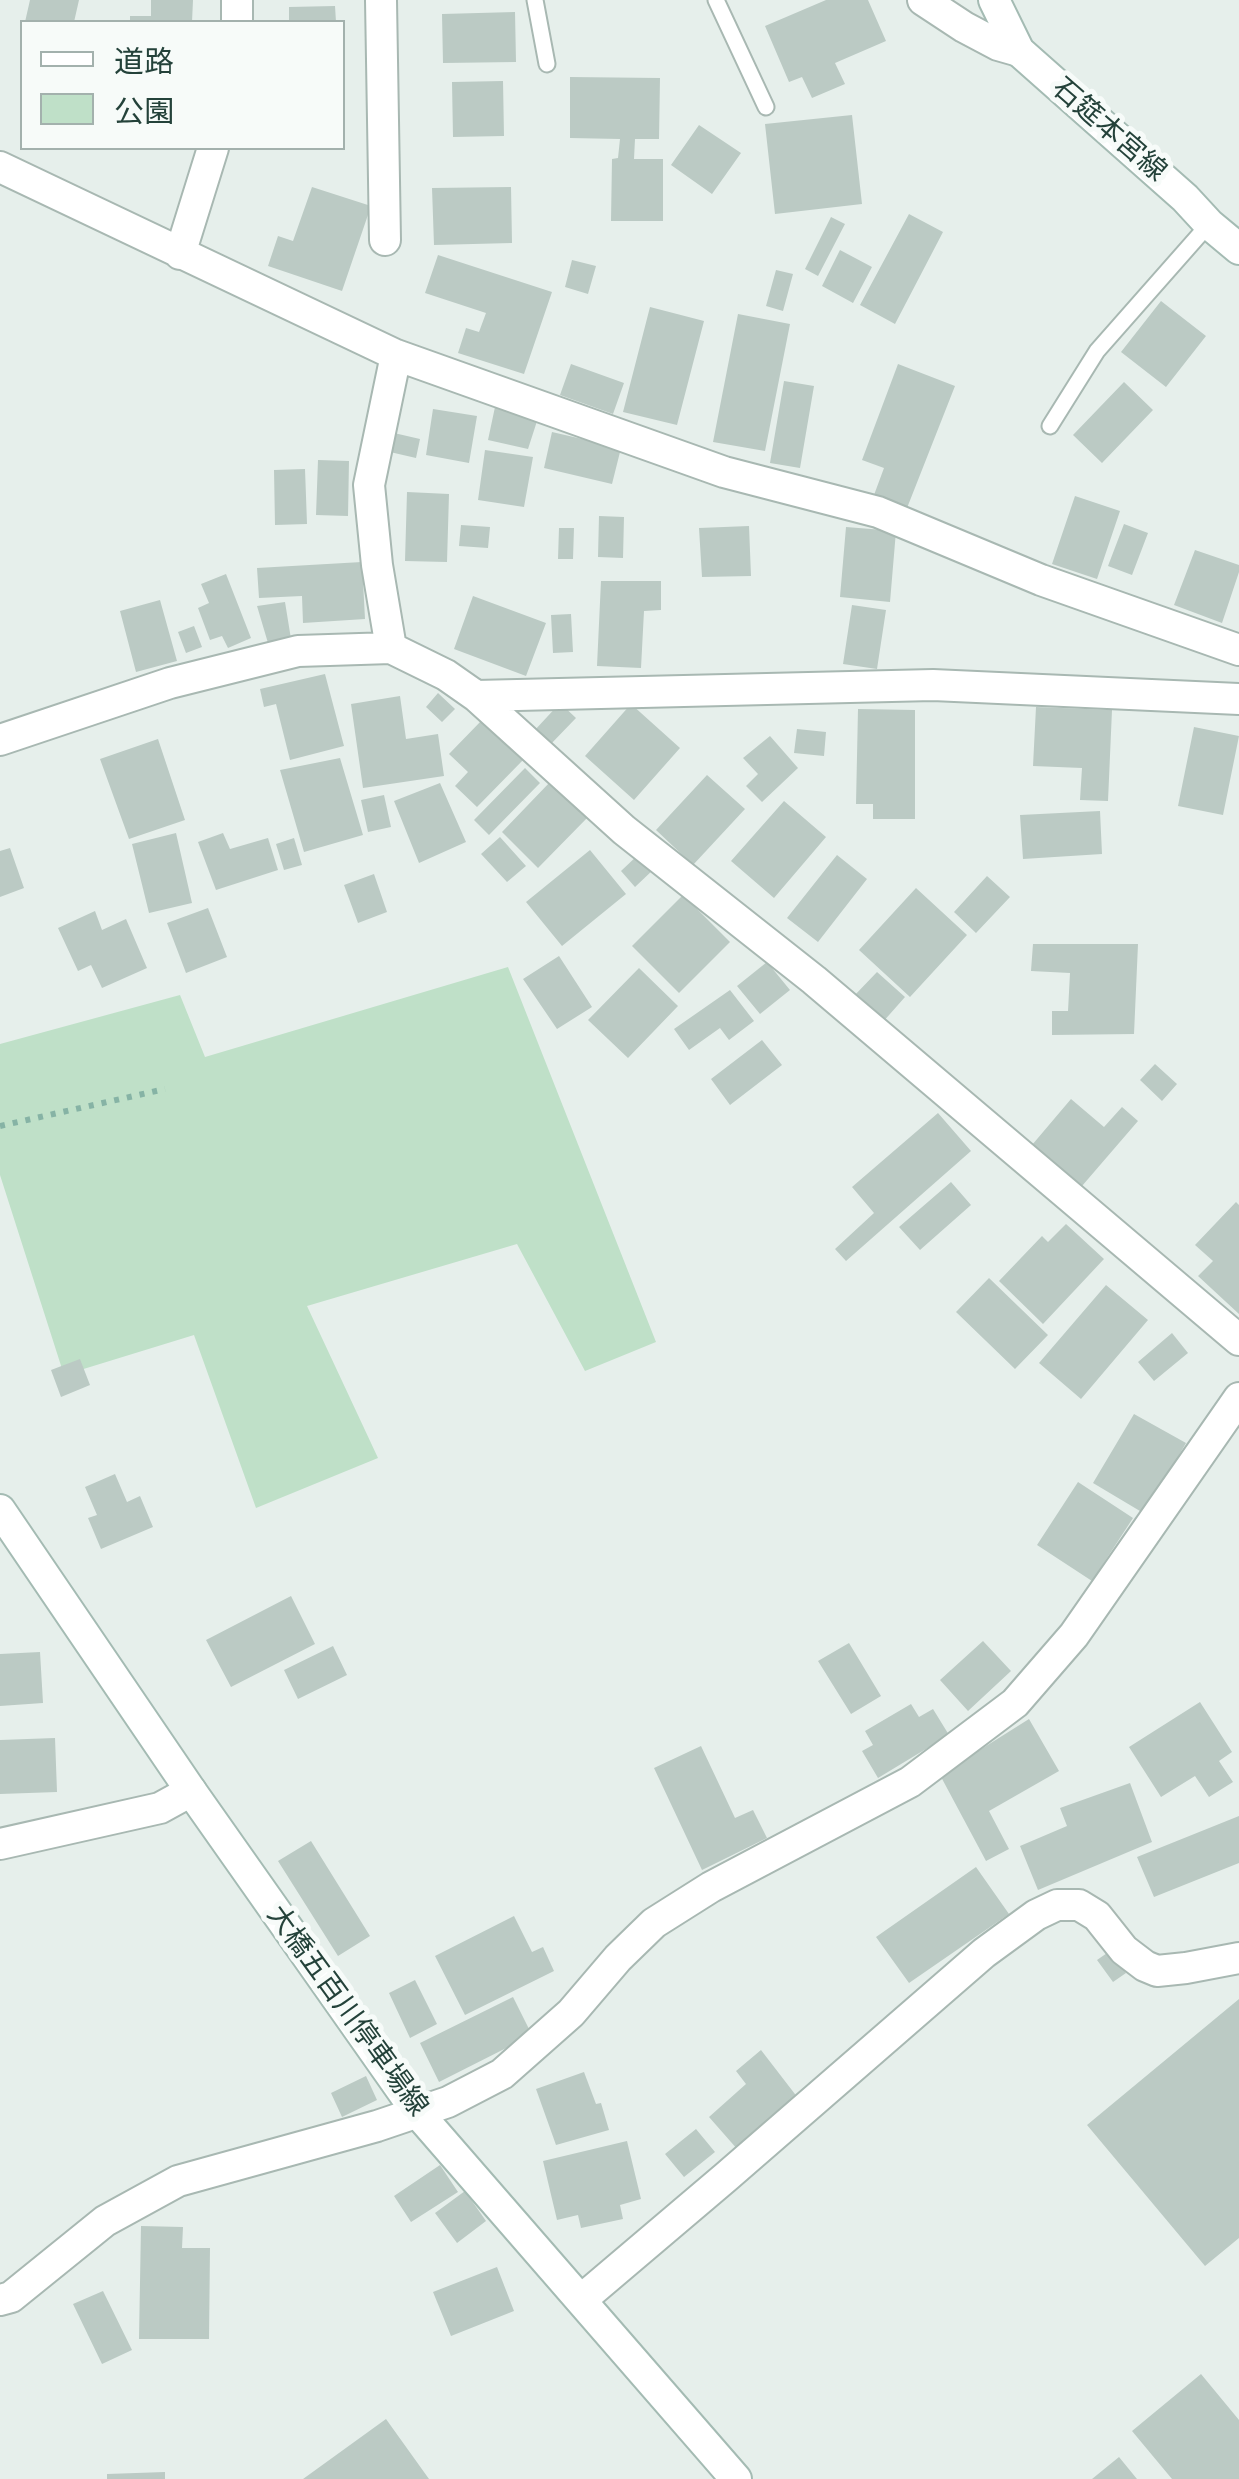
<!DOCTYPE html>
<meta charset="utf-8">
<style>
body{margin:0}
#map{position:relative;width:1239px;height:2479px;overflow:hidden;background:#e6efeb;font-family:"IBM Plex Sans","Noto Sans JP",sans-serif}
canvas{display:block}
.legend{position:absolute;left:20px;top:20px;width:325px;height:130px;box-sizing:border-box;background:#f7fbf9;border:2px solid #a3b1ad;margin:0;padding:12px 18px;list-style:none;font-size:30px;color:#24423a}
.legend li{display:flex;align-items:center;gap:20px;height:50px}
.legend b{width:50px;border:2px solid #a3b1ad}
</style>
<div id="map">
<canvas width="1239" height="2479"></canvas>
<ul class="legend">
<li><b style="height:12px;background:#fff"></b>道路</li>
<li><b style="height:28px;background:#bfe0c8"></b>公園</li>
</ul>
</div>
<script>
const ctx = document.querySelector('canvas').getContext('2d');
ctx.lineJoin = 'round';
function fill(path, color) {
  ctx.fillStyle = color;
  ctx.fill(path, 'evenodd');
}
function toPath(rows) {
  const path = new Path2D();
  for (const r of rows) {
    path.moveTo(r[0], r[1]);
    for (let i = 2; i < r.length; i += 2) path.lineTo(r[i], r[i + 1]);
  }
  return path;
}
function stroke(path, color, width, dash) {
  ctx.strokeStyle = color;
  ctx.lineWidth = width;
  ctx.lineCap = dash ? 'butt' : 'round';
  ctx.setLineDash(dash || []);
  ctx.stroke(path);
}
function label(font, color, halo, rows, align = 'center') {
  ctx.font = font + ' "IBM Plex Sans","Noto Sans JP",sans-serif';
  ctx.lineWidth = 10;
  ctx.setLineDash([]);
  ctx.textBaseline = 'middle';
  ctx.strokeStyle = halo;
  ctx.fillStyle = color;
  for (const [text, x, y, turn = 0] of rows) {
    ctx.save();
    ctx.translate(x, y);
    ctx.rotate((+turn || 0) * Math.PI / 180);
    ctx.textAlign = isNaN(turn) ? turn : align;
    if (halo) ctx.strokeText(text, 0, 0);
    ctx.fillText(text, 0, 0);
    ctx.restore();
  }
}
fill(toPath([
 [508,967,656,1342,585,1371,517,1244,307,1306,378,1458,256,1508,194,1335,64,1375,0,1175,0,1044,180,995,205,1057]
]), '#bfe0c8');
fill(toPath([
 [30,0,79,0,74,22,25,22],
 [151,0,193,0,192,22,130,22,130,16,151,16],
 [826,0,868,0,886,41,835,63,845,84,812,98,802,77,789,82,765,26],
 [335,6,336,22,289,22,289,7],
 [515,12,516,62,443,63,442,14],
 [570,77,660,78,659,139,635,139,634,159,663,159,663,221,611,221,612,159,618,158,620,139,570,138],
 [503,81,504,136,453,137,452,82],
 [852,115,862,204,775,214,765,124],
 [699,125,741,153,712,194,671,165],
 [312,187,371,206,342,291,268,266,278,236,293,241],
 [511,187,512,243,434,245,432,188],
 [909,214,943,232,895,324,860,305],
 [831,217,845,224,818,276,805,269],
 [840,250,872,267,853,303,822,286],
 [438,255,552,292,524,374,458,353,466,328,479,332,486,313,425,293],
 [572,260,596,266,588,294,565,287],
 [776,270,793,274,783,311,766,306],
 [1161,301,1206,336,1166,387,1121,352],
 [650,307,704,321,677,425,623,412],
 [738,314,790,324,765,451,713,442],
 [571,364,624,383,613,414,560,395],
 [898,364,955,386,907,508,874,495,884,468,862,460],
 [784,381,814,386,800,468,770,463],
 [1124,382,1153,410,1102,463,1073,435],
 [495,407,538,418,528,449,488,440],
 [433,409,477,416,469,463,426,455],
 [552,432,621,448,612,484,544,468],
 [394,433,420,439,416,458,390,452],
 [485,450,533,457,524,507,478,500],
 [318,460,349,461,348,516,316,515],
 [305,469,307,524,275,525,274,470],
 [407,492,449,494,447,562,405,561],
 [1075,496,1120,511,1097,579,1052,564],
 [599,516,624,517,623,558,598,557],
 [1124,524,1148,533,1132,575,1108,566],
 [461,525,490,527,488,548,459,546],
 [749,526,751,576,702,577,699,528],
 [846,527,896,531,890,602,840,597],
 [559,528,574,528,573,559,558,559],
 [1195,550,1239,565,1239,572,1222,623,1174,605],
 [362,562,365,619,303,623,302,596,259,598,257,568],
 [226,574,251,638,228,648,222,636,210,640,198,608,209,603,201,584],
 [601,581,661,581,661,610,644,611,641,668,597,666],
 [473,596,546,623,526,676,454,649],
 [160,600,177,661,136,672,120,611],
 [285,602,291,639,268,643,257,606],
 [852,605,886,610,877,669,843,664],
 [571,614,573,652,553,653,551,615],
 [194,626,202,647,186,653,178,632],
 [325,674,344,746,290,760,276,704,264,707,260,689],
 [438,693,455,709,442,722,426,707],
 [400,696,406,739,438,734,444,776,363,788,351,704],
 [560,703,576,718,549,746,534,731],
 [631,704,680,748,634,800,585,756],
 [1036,707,1112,710,1108,801,1080,800,1082,768,1033,766],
 [858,709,915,710,915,819,873,819,873,804,856,804],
 [482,720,524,759,477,807,455,786,468,772,449,754],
 [1194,727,1239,736,1223,815,1178,806],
 [797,729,826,732,824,756,794,753],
 [770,736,798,768,762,802,746,786,758,774,743,758],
 [158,739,185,820,129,839,100,759],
 [340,758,363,835,304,852,280,770],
 [525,768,540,783,489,835,474,820],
 [707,775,745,809,693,865,656,830],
 [551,781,588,817,538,868,502,832],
 [440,783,466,842,419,863,394,801],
 [384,795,391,827,368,832,361,800],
 [784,801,826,837,774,898,731,861],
 [1100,811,1102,854,1023,859,1020,815],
 [176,833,192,903,149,913,132,844],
 [223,833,230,849,268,838,278,870,216,890,198,842],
 [500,837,526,866,507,882,481,854],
 [294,838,302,865,284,870,276,844],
 [10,848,24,888,0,897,0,851],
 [590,850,626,894,562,946,526,902],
 [639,854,654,869,635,887,621,871],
 [837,855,867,879,818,942,787,918],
 [374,874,387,912,358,923,344,885],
 [987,876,1010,897,976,933,954,912],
 [916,888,967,935,910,997,859,950],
 [683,895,730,942,679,993,632,946],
 [208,908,227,957,186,973,167,923],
 [95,911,102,930,126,919,147,968,102,988,91,965,78,971,58,928],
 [1033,944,1138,944,1134,1034,1052,1035,1052,1011,1068,1011,1070,973,1031,971],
 [559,956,592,1007,557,1029,523,979],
 [767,962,790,990,760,1014,737,986],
 [639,968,678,1006,628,1058,588,1020],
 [877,972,905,997,882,1023,853,997],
 [730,990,754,1021,729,1040,720,1028,689,1050,674,1029],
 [762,1040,782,1065,730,1105,711,1079],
 [1155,1064,1177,1084,1162,1101,1140,1080],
 [1071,1099,1104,1127,1122,1107,1138,1121,1082,1186,1032,1145],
 [938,1113,971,1151,846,1261,835,1249,874,1213,852,1187],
 [951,1182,971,1205,920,1250,899,1227],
 [1236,1202,1239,1205,1239,1314,1198,1276,1213,1261,1195,1245],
 [1066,1224,1104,1259,1043,1324,999,1281,1042,1236,1048,1242],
 [989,1278,1048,1335,1015,1369,956,1312],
 [1106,1285,1148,1320,1081,1399,1039,1363],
 [1172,1333,1188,1353,1154,1381,1138,1362],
 [80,1359,90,1385,61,1397,51,1370],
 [1134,1414,1186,1443,1145,1514,1093,1483],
 [115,1474,127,1502,140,1496,153,1527,101,1549,88,1518,97,1515,85,1487],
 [1078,1482,1133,1518,1092,1581,1037,1545],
 [291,1596,315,1644,231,1687,206,1640],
 [983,1641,1011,1671,968,1711,940,1680],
 [849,1643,881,1696,851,1714,818,1661],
 [333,1646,347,1675,298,1699,284,1670],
 [40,1652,43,1703,0,1706,0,1654],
 [1200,1702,1232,1752,1219,1761,1233,1782,1209,1797,1195,1776,1161,1797,1129,1747],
 [911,1704,919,1717,933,1709,949,1735,878,1778,862,1751,873,1745,865,1731],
 [1029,1719,1059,1771,989,1811,1009,1849,986,1861,940,1775],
 [55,1738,57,1792,0,1794,0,1740],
 [701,1746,735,1818,753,1810,767,1838,702,1870,654,1768],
 [1130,1783,1152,1842,1038,1890,1020,1846,1067,1826,1060,1808],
 [1239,1816,1239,1863,1154,1897,1137,1857],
 [311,1841,370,1936,338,1956,278,1861],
 [976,1867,1009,1914,909,1983,876,1937],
 [514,1916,532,1952,543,1947,554,1971,465,2015,435,1956],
 [1110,1951,1126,1973,1113,1982,1097,1960],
 [415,1980,437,2024,410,2038,389,1993],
 [513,1997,532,2035,439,2082,420,2043],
 [1239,1999,1239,2238,1205,2266,1087,2125],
 [761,2050,798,2098,738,2150,709,2117,746,2084,736,2071],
 [584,2072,596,2104,601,2103,609,2130,556,2145,536,2089],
 [366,2076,377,2100,342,2117,331,2093],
 [696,2129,715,2152,684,2177,665,2154],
 [627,2141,641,2199,620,2205,623,2219,581,2228,578,2215,557,2220,543,2161],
 [440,2165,458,2192,411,2222,394,2196],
 [465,2191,486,2221,457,2243,435,2213],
 [141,2226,183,2227,182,2248,210,2248,209,2339,139,2339],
 [497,2267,514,2311,451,2336,433,2292],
 [103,2291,132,2350,102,2364,73,2304],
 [1201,2374,1239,2420,1239,2479,1172,2479,1132,2431],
 [386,2419,429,2479,303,2479],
 [1119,2457,1137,2479,1092,2479],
 [165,2472,165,2479,107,2479,107,2474]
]), '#bbcac4');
const service = toPath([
 [535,0,547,64],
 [716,0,766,107],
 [1050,426,1097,351,1209,224]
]);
const minor = toPath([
 [237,0,237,22],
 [381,0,385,240],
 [923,0,964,27,998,45,1019,51],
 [0,167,396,355,724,472,878,512,1041,580,1239,650],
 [180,254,213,148],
 [391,648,377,565,369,485,396,355],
 [476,696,933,685,1239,699],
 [0,740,170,683,298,651,391,648,446,675,476,696,624,830,814,980,1239,1340],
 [0,2300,11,2297,105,2221,178,2181,377,2126,448,2102,502,2074,571,2013,618,1958,654,1923,711,1887,910,1782,1015,1703,1074,1635,1239,1398],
 [581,2300,726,2177,984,1953,1036,1915,1057,1905,1079,1905,1097,1916,1124,1950,1145,1966,1157,1971,1186,1968,1239,1958]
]);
const tertiary = toPath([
 [0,1844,160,1808,191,1791]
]);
const secondary = toPath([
 [994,0,1019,51,1185,198,1209,224,1239,249],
 [0,1510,191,1791,417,2112,736,2479]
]);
stroke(service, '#a8b8b2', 19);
stroke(minor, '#a8b8b2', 34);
stroke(tertiary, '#a8b8b2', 34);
stroke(secondary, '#a4bbb3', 34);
stroke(toPath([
 [0,1126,165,1089]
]), '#86b3a5', 6, [5, 8]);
stroke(service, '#fff', 15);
stroke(minor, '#fff', 30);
stroke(tertiary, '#fff', 30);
stroke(secondary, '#fff', 30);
label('28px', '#24423a', '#f7fbf9', [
 ["石筵本宮線",1109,130,41],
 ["大橋五百川停車場線",347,2011,54]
]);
</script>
